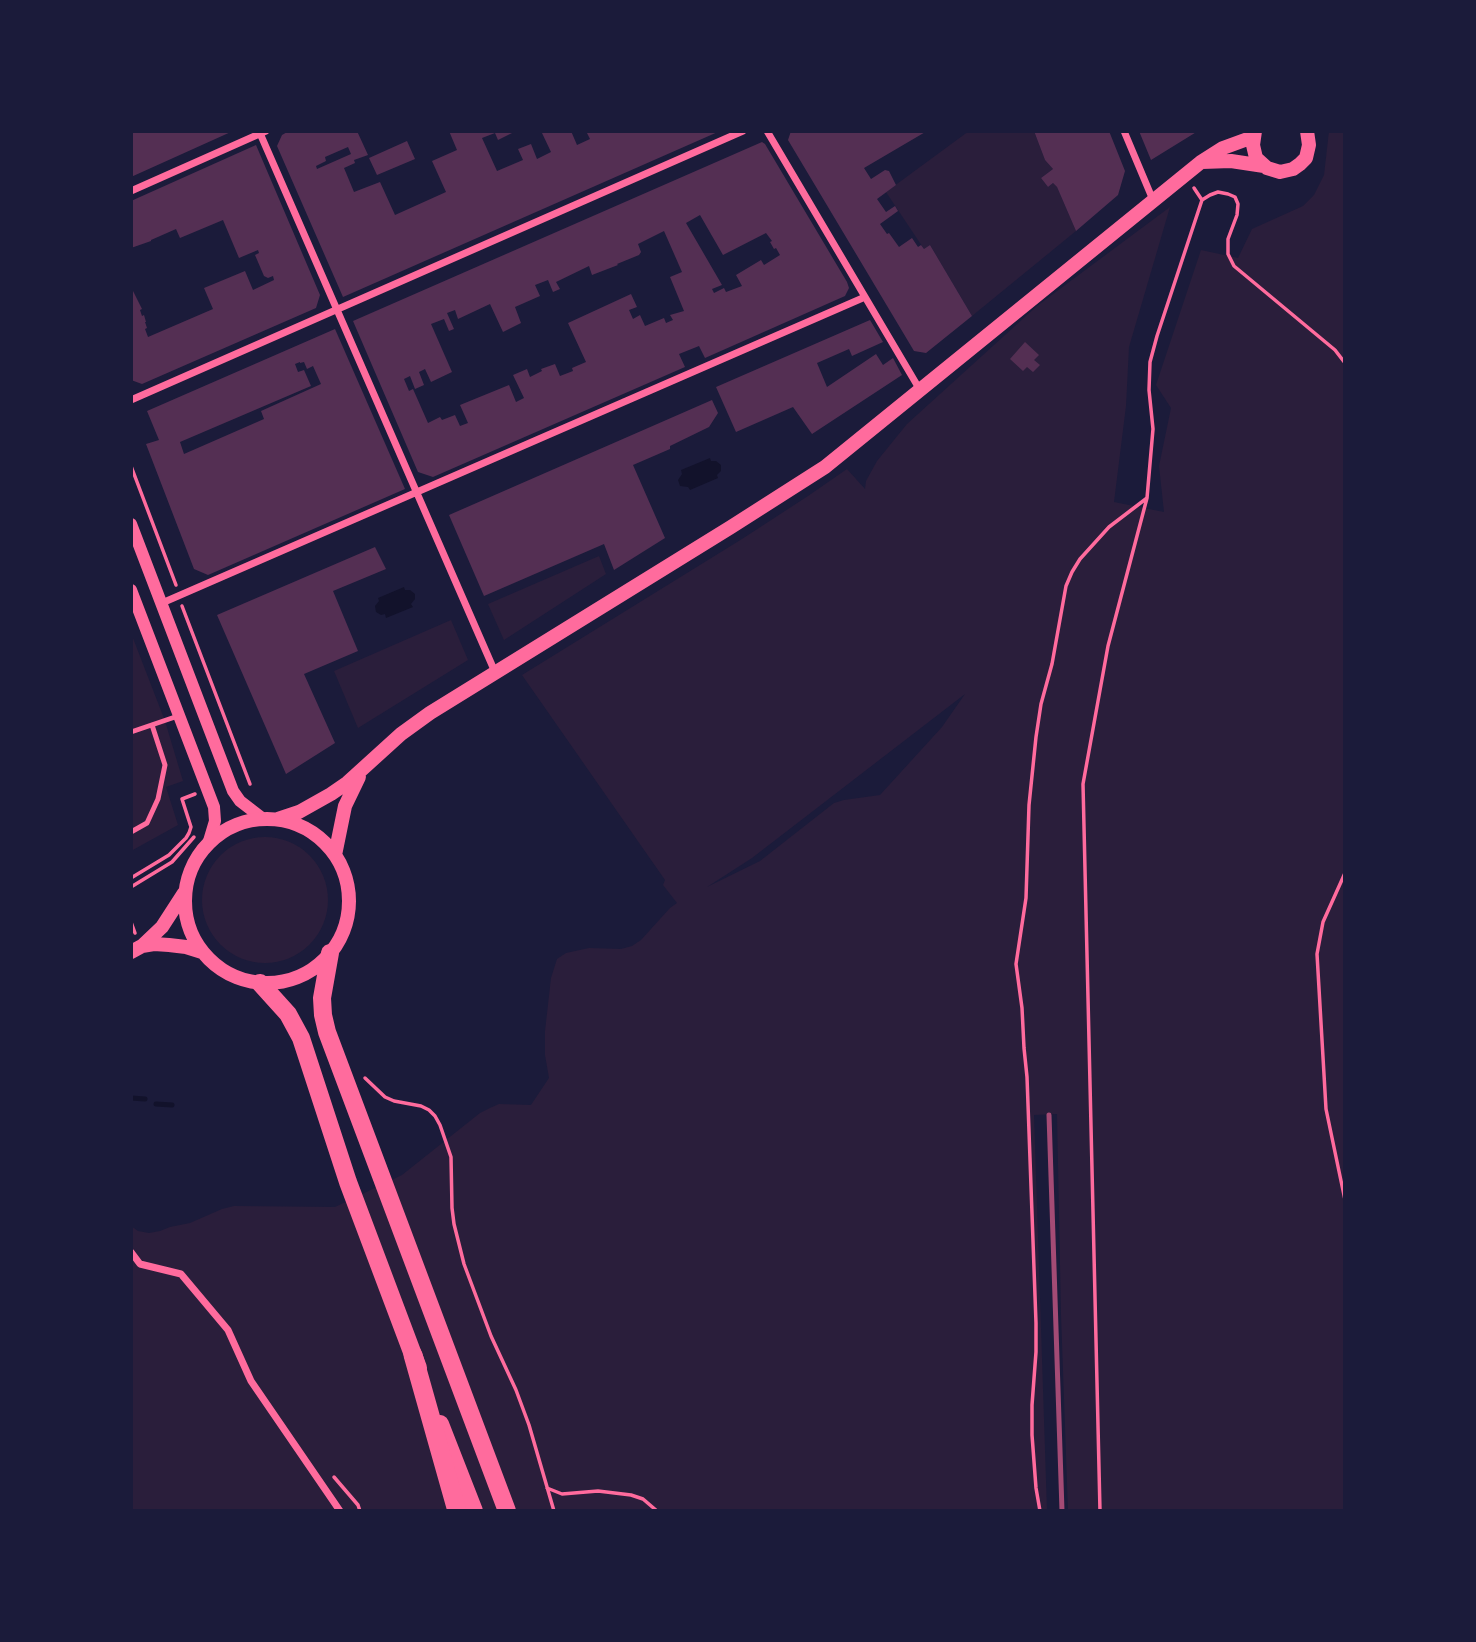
<!DOCTYPE html>
<style>
body{margin:0}
#map{position:relative;width:1476px;height:1642px;overflow:hidden;background:#1b1b3a;font-family:"PT Sans Narrow",sans-serif}
canvas{display:block}
.frame{position:absolute;inset:0;border:133px solid #1b1b3a;pointer-events:none}
</style>
<div id="map">
<canvas width="1476" height="1642"></canvas>
<div class="frame"></div>
</div>
<script>
const ctx = document.querySelector('canvas').getContext('2d');
ctx.lineJoin = 'round';
function fill(path, color) {
  ctx.fillStyle = color;
  ctx.fill(path, 'evenodd');
}
function toPath(rows) {
  const path = new Path2D();
  for (const r of rows) {
    if (r.length === 3) {
      path.moveTo(r[0] + r[2], r[1]);
      path.arc(r[0], r[1], r[2], 0, 2 * Math.PI);
      continue;
    }
    path.moveTo(r[0], r[1]);
    for (let i = 2; i < r.length; i += 2) path.lineTo(r[i], r[i + 1]);
  }
  return path;
}
function stroke(path, color, width, dash) {
  ctx.strokeStyle = color;
  ctx.lineWidth = width;
  ctx.lineCap = dash ? 'butt' : 'round';
  ctx.setLineDash(dash || []);
  ctx.stroke(path);
}
fill(toPath([
 [969,131,1034,131,1045,160,1053,169,1041,178,1048,187,1053,183,1057,187,1076,231,972,316,930,245,924,249,886,192],
 [1329,131,1345,131,1345,1511,1068,1511,1061,1315,1057,1114,1034,1115,1047,1511,131,1511,131,1226,138,1231,149,1233,160,1231,170,1227,190,1223,222,1209,234,1206,335,1207,402,1175,480,1113,490,1108,499,1104,531,1105,549,1078,545,1055,545,1031,551,978,557,959,566,953,589,948,621,949,632,946,641,940,670,908,677,903,663,885,665,880,522,675,742,539,808,496,847,469,865,489,866,481,877,461,907,424,1037,306,1170,207,1129,347,1126,406,1114,502,1164,512,1159,466,1171,408,1156,385,1201,250,1238,258,1252,229,1303,206,1314,195,1324,175],
 [965,694,942,727,880,795,844,800,834,803,760,861,707,887,752,858],
 [599,556,606,574,504,640,488,604],
 [451,620,468,660,358,728,334,671],
 [131,633,165,721,183,781,166,787,178,825,131,851],
 [265,900,63]
]), '#2a1e3b');
fill(toPath([
 [710,458,711,461,716,461,721,465,721,471,717,475,718,478,690,490,688,487,680,486,678,480,682,474,681,470],
 [404,587,405,590,410,590,415,594,415,599,411,604,413,607,386,618,385,614,381,615,376,612,375,606,379,601,378,598]
]), '#12122b');
stroke(toPath([
 [131,1098,145,1099],
 [156,1104,172,1105]
]), '#12122b', 5);
fill(toPath([
 [131,131,233,131,131,177],
 [289,131,357,131,368,155,354,160,355,163,344,168,354,192,380,182,395,215,446,192,432,161,457,150,449,131,516,131,498,140,495,133,482,138,497,171,523,160,518,149,531,144,537,159,551,152,542,133,546,131,571,131,577,145,590,139,586,131,720,131,343,297,277,146,282,135],
 [348,147,351,154,317,169,316,166,326,161,325,157],
 [791,131,927,131,864,168,871,179,885,170,889,171,896,185,877,199,886,212,895,206,898,211,880,224,887,234,889,233,899,247,912,238,918,247,921,245,924,249,930,245,972,316,926,353,914,351,788,140],
 [1034,131,1109,131,1125,171,1118,195,1076,231,1057,187,1053,183,1048,187,1041,178,1053,169,1045,160],
 [1139,131,1198,131,1151,160],
 [407,141,415,159,377,175,369,158],
 [762,142,765,144,847,282,849,288,845,296,705,358,699,346,679,354,685,367,433,477,418,472,353,321],
 [700,215,723,255,766,233,772,241,770,242,774,249,776,248,780,255,764,265,761,260,736,275,742,286,726,292,724,288,714,293,712,289,722,285,686,223],
 [664,231,682,272,670,277,684,311,670,315,673,320,666,323,664,318,645,326,640,315,633,319,629,310,637,307,631,294,568,323,586,362,572,368,573,371,560,376,555,364,541,369,542,371,530,377,527,369,513,375,524,398,516,402,509,385,460,405,468,423,460,426,455,415,442,420,440,417,428,423,413,389,409,391,404,379,410,376,415,389,424,385,419,372,425,369,431,382,452,372,431,324,444,319,449,331,454,329,447,313,455,310,458,319,490,304,503,332,521,323,515,307,540,296,535,285,548,280,553,292,560,289,556,282,589,266,592,275,618,265,617,264,639,255,641,252,638,244],
 [256,145,320,295,316,308,142,384,131,380,131,287,142,309,140,310,142,316,144,315,146,322,145,322,147,328,145,329,148,337,213,309,204,288,245,271,253,290,274,280,273,276,268,278,264,276,255,255,259,253,258,250,239,258,223,220,180,238,176,229,151,240,151,241,131,248,131,201],
 [870,320,883,342,852,356,849,349,817,363,827,387,876,354,883,365,893,358,902,375,812,434,793,407,736,432,716,387],
 [335,329,405,489,208,575,194,569,146,444,159,440,147,411],
 [300,362,300,363,304,362,307,369,313,366,321,384,261,411,264,419,184,454,180,442,311,386,304,370,298,372,295,364],
 [1025,342,1039,355,1034,360,1040,365,1033,372,1027,367,1023,371,1010,359],
 [712,400,718,413,709,427,670,446,670,449,633,465,665,538,614,570,604,544,484,596,449,515],
 [375,547,386,569,333,591,358,651,304,674,335,743,286,774,217,615]
]), '#542f53');
stroke(toPath([
 [1194,188,1202,200,1210,195,1218,192,1228,194,1235,197,1238,204,1237,215,1228,239,1228,254,1234,266,1335,350,1345,363],
 [131,466,176,585],
 [1147,498,1153,429,1149,390,1150,362,1157,336,1202,200],
 [182,606,250,784],
 [1345,873,1323,922,1317,954,1326,1109,1345,1200],
 [131,878,169,855,186,838,189,833,191,827,182,799,195,794],
 [131,887,172,862,194,837],
 [131,922,135,933],
 [365,1078,385,1097,394,1101,421,1106,429,1110,435,1116,440,1125,451,1157,452,1208,454,1224,464,1264,491,1336,516,1390,529,1425,554,1511],
 [334,1477,358,1505,360,1511],
 [547,1488,562,1494,598,1491,631,1495,643,1499,657,1511],
 [1040,1511,1036,1488,1032,1435,1032,1405,1036,1352,1036,1323,1027,1077,1024,1048,1022,1008,1016,964,1026,898,1029,805,1036,737,1041,704,1052,664,1066,586,1072,572,1080,559,1109,527,1147,498,1108,646,1083,784,1100,1511]
]), '#ff6b9d', 3.5);
stroke(toPath([
 [131,732,178,716],
 [131,832,147,823,158,799,165,765,152,725]
]), '#ff6b9d', 5);
stroke(toPath([
 [259,131,495,672],
 [767,131,920,390],
 [1124,131,1153,200],
 [131,191,266,131],
 [131,400,743,131],
 [162,603,865,297],
 [131,1252,140,1264,181,1274,228,1330,251,1381,340,1511]
]), '#ff6b9d', 7);
stroke(toPath([
 [131,524,233,791,240,801,262,818],
 [131,590,214,807,215,821,209,841]
]), '#ff6b9d', 12);
stroke(toPath([
 [1255,131,1253,145,1256,158,1267,168,1280,172,1293,169,1300,164,1306,158,1309,145,1307,131],
 [1202,162,1231,161,1264,166],
 [267,901,82],
 [278,819,299,812,331,794,347,783,401,734,430,713,731,527,825,467,1201,162,1223,148,1253,137],
 [335,855,345,806,359,777],
 [142,946,154,944,169,945,186,947,202,952],
 [131,952,142,946,162,927,184,893]
]), '#ff6b9d', 14);
stroke(toPath([
 [330,953,322,998,323,1015,327,1032,507,1511],
 [260,983,288,1014,301,1038,348,1182,418,1368],
 [440,1424,474,1511]
]), '#ff6b9d', 18);
stroke(toPath([
 [413,1355,457,1511]
]), '#ff6b9d', 19);
stroke(toPath([
 [1049,1115,1062,1511]
]), '#a44b75', 5);
</script>
